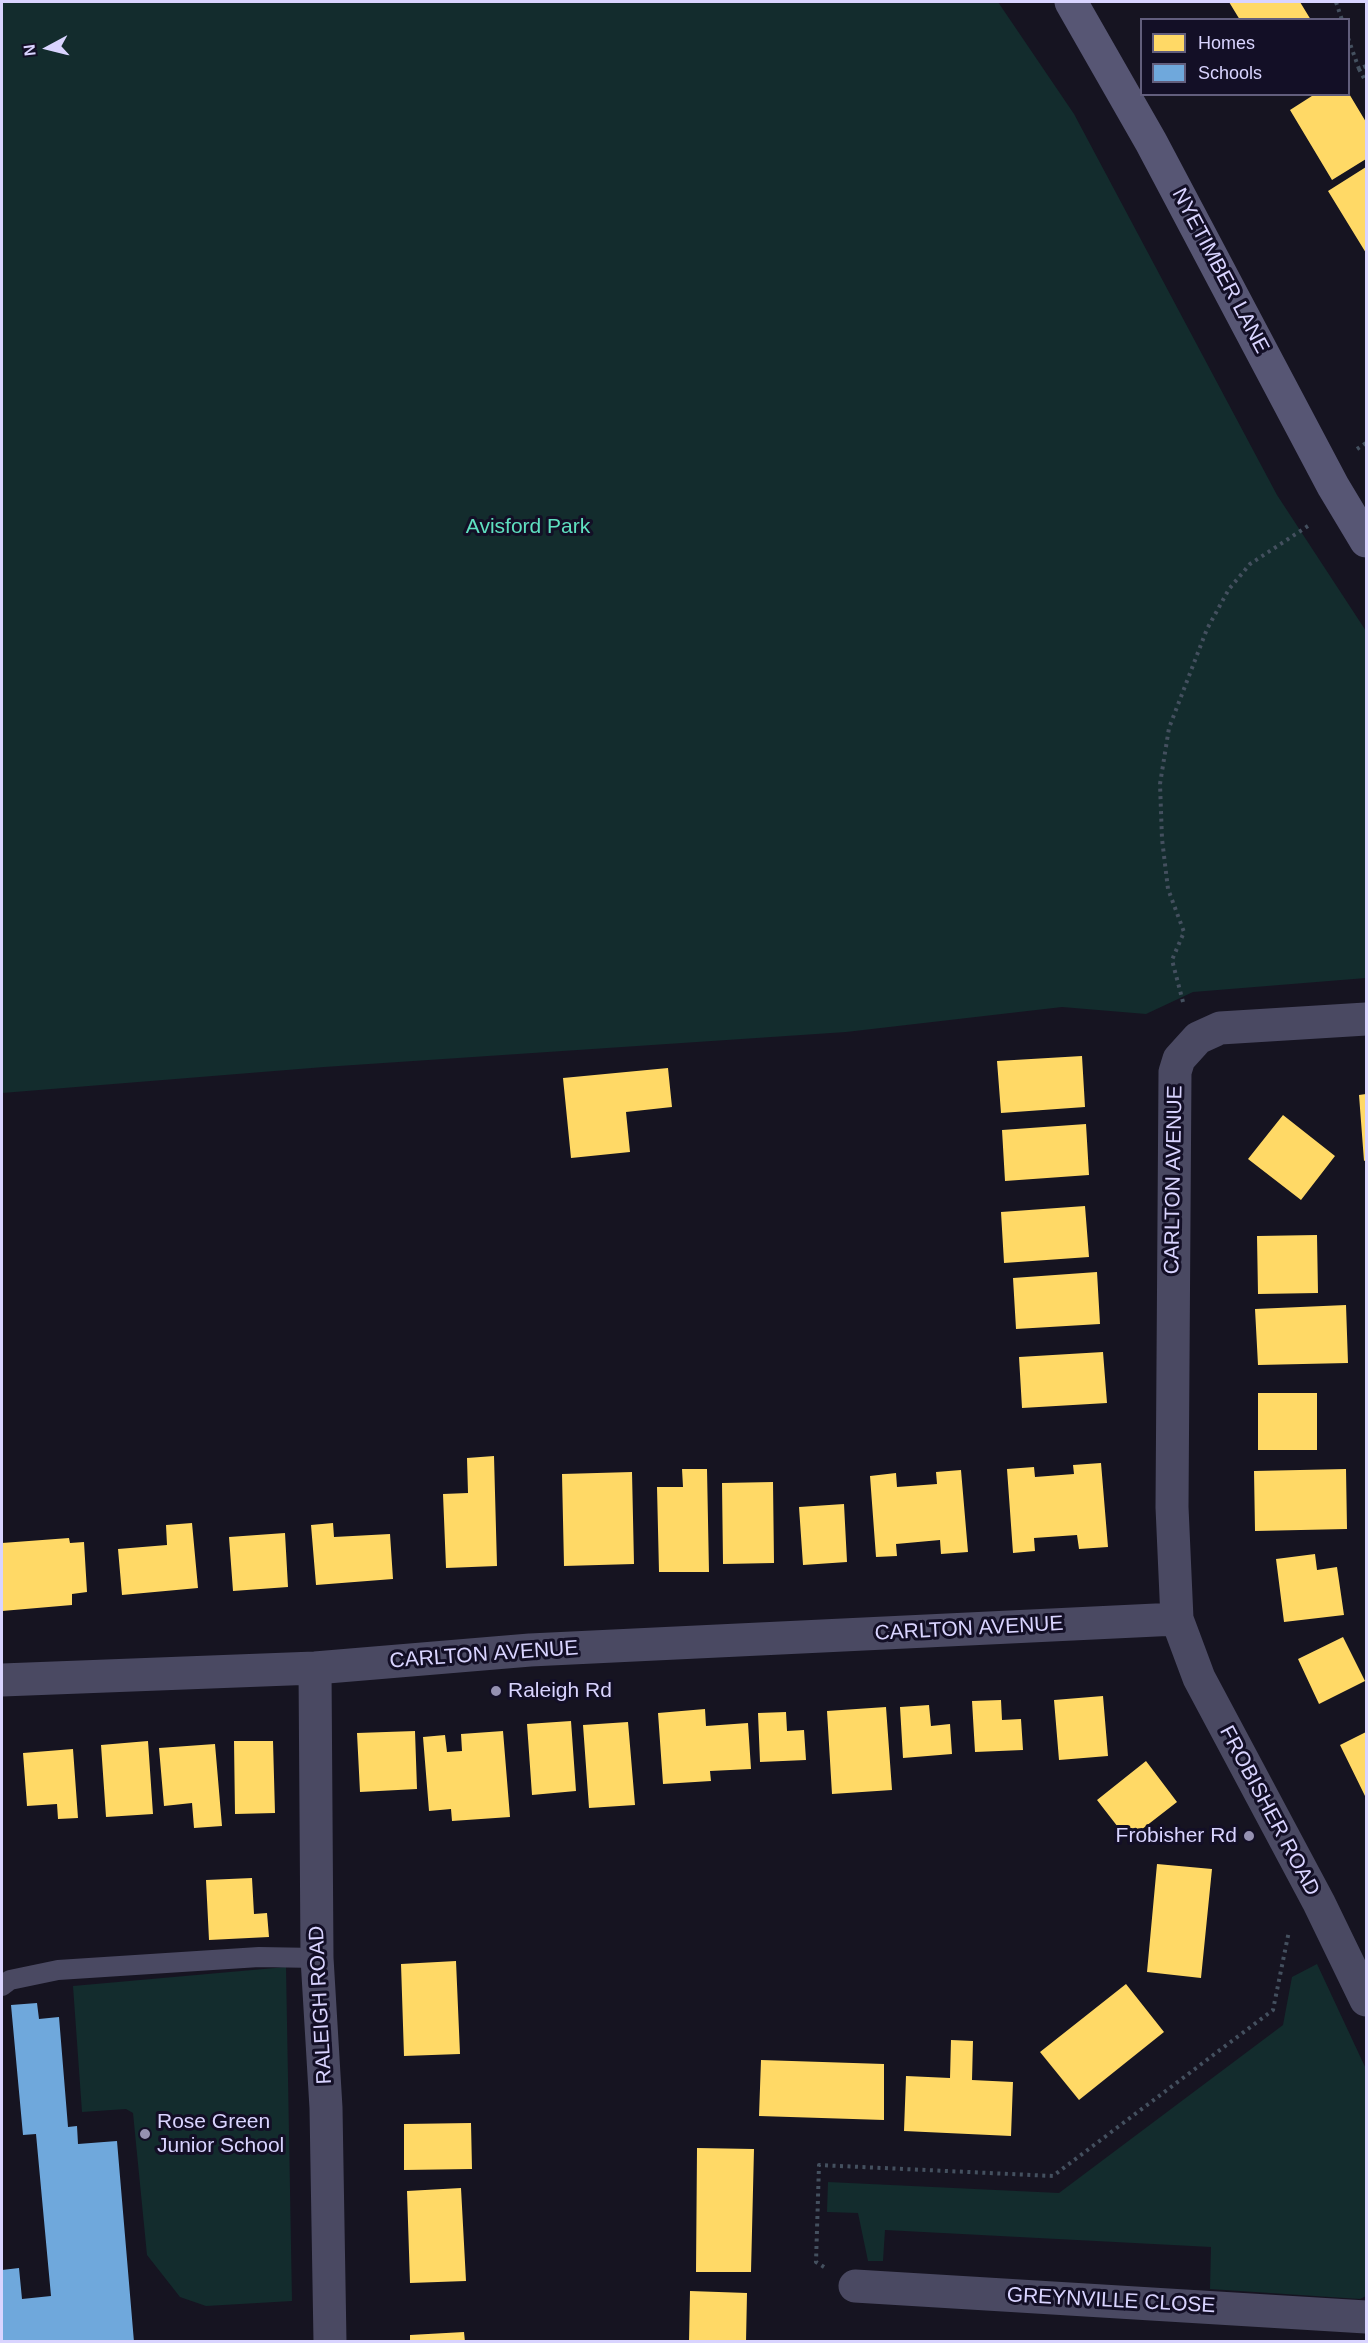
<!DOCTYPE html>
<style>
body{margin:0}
#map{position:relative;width:1368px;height:2343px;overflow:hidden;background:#161421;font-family:Helvetica,sans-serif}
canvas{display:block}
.frame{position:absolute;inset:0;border:3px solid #d9d4ff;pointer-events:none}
.legend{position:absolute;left:1140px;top:18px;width:210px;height:78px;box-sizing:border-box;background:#130f26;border:2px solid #625e7d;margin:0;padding:8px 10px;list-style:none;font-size:18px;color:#d9d4ff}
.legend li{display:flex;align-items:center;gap:12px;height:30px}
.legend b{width:30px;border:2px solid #625e7d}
.north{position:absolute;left:18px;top:18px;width:60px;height:60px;-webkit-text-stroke:4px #130f26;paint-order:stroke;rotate:263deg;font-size:16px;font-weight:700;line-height:24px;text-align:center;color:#d9d4ff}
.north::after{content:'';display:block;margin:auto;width:21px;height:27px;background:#d9d4ff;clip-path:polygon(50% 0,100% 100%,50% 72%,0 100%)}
</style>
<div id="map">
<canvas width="1368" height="2343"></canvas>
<div class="frame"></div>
<ul class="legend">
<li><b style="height:16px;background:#ffd966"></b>Homes</li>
<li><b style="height:16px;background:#6fa8dc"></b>Schools</li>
</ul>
<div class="north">N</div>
</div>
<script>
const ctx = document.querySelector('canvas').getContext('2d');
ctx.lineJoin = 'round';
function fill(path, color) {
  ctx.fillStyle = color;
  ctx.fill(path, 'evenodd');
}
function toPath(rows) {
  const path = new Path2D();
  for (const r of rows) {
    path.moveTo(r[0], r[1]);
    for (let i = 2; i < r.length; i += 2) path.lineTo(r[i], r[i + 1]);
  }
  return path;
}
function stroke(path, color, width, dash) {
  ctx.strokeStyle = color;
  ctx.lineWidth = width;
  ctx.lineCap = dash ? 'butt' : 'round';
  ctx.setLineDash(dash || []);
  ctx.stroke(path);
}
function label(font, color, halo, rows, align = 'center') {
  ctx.font = font + ' Helvetica,sans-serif';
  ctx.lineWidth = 6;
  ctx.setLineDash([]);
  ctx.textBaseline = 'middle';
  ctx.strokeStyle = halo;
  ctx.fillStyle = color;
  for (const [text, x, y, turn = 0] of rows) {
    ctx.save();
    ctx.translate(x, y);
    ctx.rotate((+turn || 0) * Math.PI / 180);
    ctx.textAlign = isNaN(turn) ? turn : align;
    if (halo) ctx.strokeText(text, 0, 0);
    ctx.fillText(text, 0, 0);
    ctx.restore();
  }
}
fill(toPath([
 [2,2,998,2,1074,114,1277,495,1366,631,1366,978,1193,992,1146,1014,1062,1007,846,1032,324,1067,2,1093],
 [1317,1964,1366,2069,1366,2296,1360,2299,1210,2289,1211,2247,885,2230,883,2261,868,2261,858,2213,827,2212,828,2182,1059,2193,1283,2025,1292,1977],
 [286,1967,292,2301,206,2306,180,2297,147,2255,133,2113,126,2109,82,2112,73,1986]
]), '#132c2d');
fill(toPath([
 [1229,2,1300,2,1311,20,1240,20],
 [1348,92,1366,122,1366,159,1332,180,1290,110,1315,94,1348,94],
 [1366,167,1366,253,1328,191],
 [1082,1056,1085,1107,1001,1113,997,1061],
 [668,1068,672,1107,626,1112,630,1152,571,1158,563,1078],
 [1366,1094,1366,1160,1364,1161,1359,1095],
 [1283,1115,1335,1156,1301,1200,1248,1159],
 [1086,1124,1089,1175,1005,1181,1002,1130],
 [1085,1206,1089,1257,1004,1263,1001,1212],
 [1317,1235,1318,1293,1258,1294,1257,1236],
 [1097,1272,1100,1324,1016,1329,1013,1278],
 [1346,1305,1348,1363,1258,1365,1255,1309],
 [1103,1352,1107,1403,1022,1408,1019,1357],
 [1258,1393,1317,1393,1317,1450,1258,1450],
 [494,1456,497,1566,446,1568,443,1494,468,1493,467,1458],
 [1101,1463,1108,1547,1079,1549,1077,1535,1034,1538,1035,1551,1013,1553,1007,1469,1034,1467,1035,1477,1074,1474,1073,1465],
 [682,1469,707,1469,709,1572,659,1572,657,1487,683,1487],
 [1346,1469,1347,1529,1255,1531,1254,1471],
 [961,1470,968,1552,941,1554,940,1540,896,1544,897,1556,876,1557,870,1476,896,1473,897,1487,937,1484,936,1472],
 [632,1472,634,1564,564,1566,562,1474],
 [773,1482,774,1563,723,1564,722,1483],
 [844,1504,847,1562,803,1565,799,1507],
 [192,1523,198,1588,122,1595,118,1549,167,1545,166,1525],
 [333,1523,334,1537,390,1534,393,1579,316,1585,311,1525],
 [285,1533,288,1587,233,1591,229,1537],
 [69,1538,70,1543,84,1542,87,1592,72,1594,72,1605,2,1611,2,1543],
 [1315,1554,1317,1570,1337,1567,1344,1615,1284,1622,1276,1559],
 [1343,1637,1365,1681,1319,1704,1298,1659],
 [1103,1696,1108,1756,1059,1760,1054,1700],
 [1001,1700,1002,1720,1021,1719,1023,1750,975,1752,972,1701],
 [929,1705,931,1726,950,1724,952,1754,903,1758,900,1707],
 [886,1707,892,1790,832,1794,827,1711],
 [705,1709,706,1726,748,1723,751,1769,710,1771,711,1781,663,1784,658,1713],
 [786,1712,787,1731,804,1730,806,1760,760,1762,758,1713],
 [571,1721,576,1791,532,1795,527,1724],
 [628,1722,635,1805,589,1808,583,1725],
 [415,1731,417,1789,360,1792,357,1733],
 [503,1731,510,1817,452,1821,451,1809,429,1811,423,1737,445,1735,447,1752,462,1751,461,1734],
 [1366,1732,1366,1798,1340,1745],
 [148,1741,153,1814,106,1817,101,1745],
 [234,1741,273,1741,275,1813,235,1814],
 [215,1744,222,1826,194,1828,192,1803,164,1806,159,1748],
 [73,1749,78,1818,58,1819,57,1804,27,1806,23,1753],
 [1146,1761,1177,1802,1128,1840,1097,1800],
 [1157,1864,1212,1869,1201,1978,1147,1972],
 [252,1878,254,1914,267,1913,269,1937,209,1940,206,1880],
 [456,1961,460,2054,404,2056,401,1964],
 [1126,1984,1164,2032,1079,2100,1040,2052],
 [951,2040,973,2041,972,2080,1013,2082,1011,2136,904,2131,906,2076,950,2078],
 [761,2060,884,2064,884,2120,759,2116],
 [471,2123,472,2169,404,2170,404,2124],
 [697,2148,754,2149,751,2272,696,2272],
 [461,2188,466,2281,410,2283,407,2191],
 [690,2291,747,2293,746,2342,689,2342],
 [464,2332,465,2342,410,2342,410,2335]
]), '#ffd966');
fill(toPath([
 [37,2003,39,2019,59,2017,68,2127,77,2126,78,2144,117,2141,134,2342,2,2342,2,2270,19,2268,22,2299,51,2296,36,2134,23,2135,11,2005]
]), '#6fa8dc');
stroke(toPath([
 [1336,2,1342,20],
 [1348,38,1359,69],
 [1366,66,1359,69,1366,82],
 [1357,449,1366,443],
 [1183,1002,1172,960,1184,932,1168,889,1162,839,1160,784,1169,728,1207,629,1229,589,1250,564,1308,526,1307,523],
 [824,2267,816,2262,819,2165,1053,2176,1273,2010,1289,1931]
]), '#44505f', 4, [3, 4.5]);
stroke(toPath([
 [2,1986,10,1980,58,1970,259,1957,317,1958]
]), '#4a4962', 20);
stroke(toPath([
 [1366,1019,1220,1028,1198,1038,1179,1059,1175,1072,1172,1507,1177,1619,1199,1678,1319,1903,1366,2000],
 [315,1668,317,1958,326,2108,330,2342],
 [2,1680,315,1668,530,1650,1177,1619],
 [855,2286,1366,2317]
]), '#4a4962', 33);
stroke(toPath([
 [1071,2,1151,142,1333,486,1366,541]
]), '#575674', 33);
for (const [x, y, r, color] of [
 [496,1691,6,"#9591b1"],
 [1249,1836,6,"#9591b1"],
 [145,2134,6,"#9591b1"]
]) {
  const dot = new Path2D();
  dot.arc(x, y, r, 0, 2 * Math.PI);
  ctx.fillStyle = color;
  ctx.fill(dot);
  stroke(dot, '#130f26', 2);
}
label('21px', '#d9d4ff', '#130f26', [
 ["NYETIMBER LANE",1220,271,62],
 ["CARLTON AVENUE",1174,1180,-89],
 ["CARLTON AVENUE",969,1629,-3],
 ["CARLTON AVENUE",484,1655,-4],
 ["FROBISHER ROAD",1269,1811,62],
 ["RALEIGH ROAD",321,2005,-93],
 ["GREYNVILLE CLOSE",1111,2301,3]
]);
label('21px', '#5fe0c0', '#130f26', [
 ["Avisford Park",528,527]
]);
label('21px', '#d9d4ff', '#130f26', [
 ["Raleigh Rd",508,1691],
 ["Frobisher Rd",1237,1836,"right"],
 ["Rose Green",157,2122],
 ["Junior School",157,2146]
], 'left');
</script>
